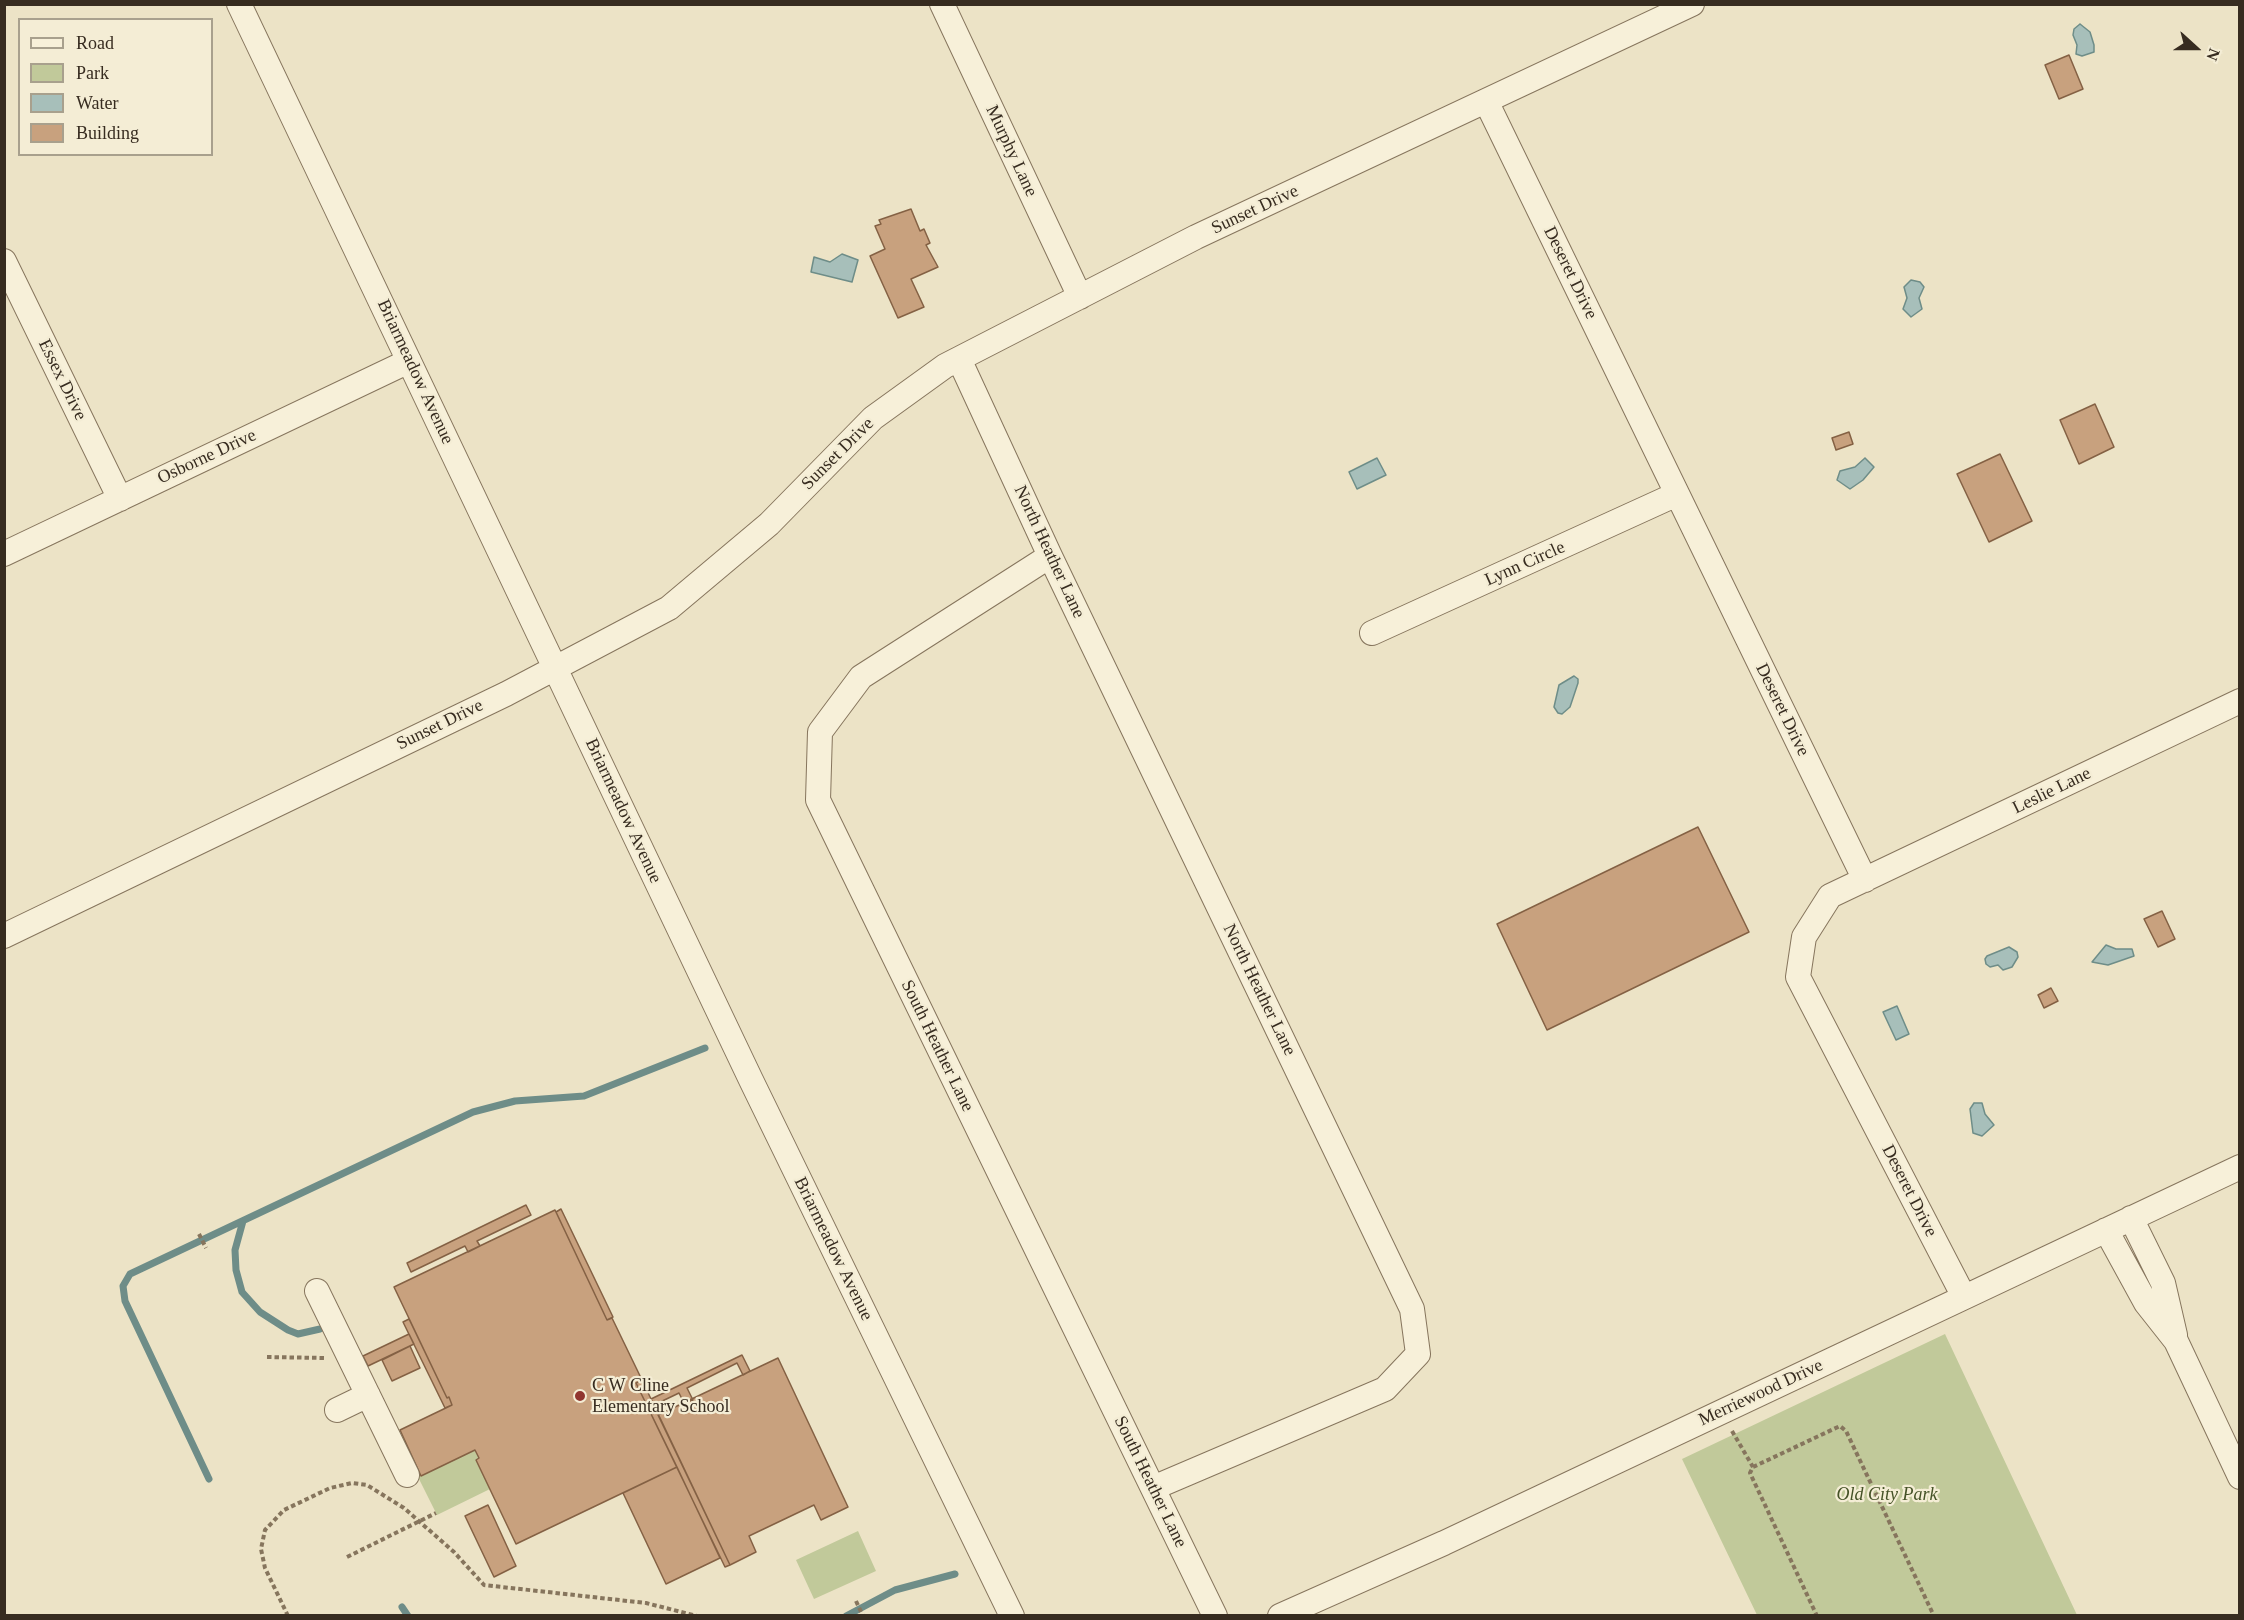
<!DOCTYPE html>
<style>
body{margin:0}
#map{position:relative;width:2244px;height:1620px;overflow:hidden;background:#ece3c6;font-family:"Times New Roman",serif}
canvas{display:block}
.frame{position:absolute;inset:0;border:6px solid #372c20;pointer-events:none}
.legend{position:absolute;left:18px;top:18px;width:195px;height:138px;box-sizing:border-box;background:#f4edd5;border:2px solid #a8a08d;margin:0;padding:8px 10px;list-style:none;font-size:18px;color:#372c20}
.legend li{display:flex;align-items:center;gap:12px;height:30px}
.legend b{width:30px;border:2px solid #a8a08d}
.north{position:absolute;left:2166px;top:18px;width:60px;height:60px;-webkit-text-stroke:4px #f4edd5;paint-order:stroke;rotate:111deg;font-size:16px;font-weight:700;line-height:24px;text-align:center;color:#372c20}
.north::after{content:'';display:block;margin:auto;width:21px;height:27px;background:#372c20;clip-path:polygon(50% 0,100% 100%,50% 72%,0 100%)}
</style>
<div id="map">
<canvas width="2244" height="1620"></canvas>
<div class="frame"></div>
<ul class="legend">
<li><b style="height:8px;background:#f7f0d9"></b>Road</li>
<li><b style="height:16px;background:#c1c99a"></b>Park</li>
<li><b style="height:16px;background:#a7bfba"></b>Water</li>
<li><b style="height:16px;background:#c8a17e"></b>Building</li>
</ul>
<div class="north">N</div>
</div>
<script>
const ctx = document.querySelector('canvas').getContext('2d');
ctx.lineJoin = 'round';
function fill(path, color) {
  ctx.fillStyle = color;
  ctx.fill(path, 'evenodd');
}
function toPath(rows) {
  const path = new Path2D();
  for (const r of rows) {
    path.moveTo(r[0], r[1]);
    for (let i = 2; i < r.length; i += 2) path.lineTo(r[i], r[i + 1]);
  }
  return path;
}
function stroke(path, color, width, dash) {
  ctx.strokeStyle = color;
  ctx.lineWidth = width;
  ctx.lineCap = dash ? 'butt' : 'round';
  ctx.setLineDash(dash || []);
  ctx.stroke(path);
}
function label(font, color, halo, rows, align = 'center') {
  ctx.font = font + ' "Times New Roman",serif';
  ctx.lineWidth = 4.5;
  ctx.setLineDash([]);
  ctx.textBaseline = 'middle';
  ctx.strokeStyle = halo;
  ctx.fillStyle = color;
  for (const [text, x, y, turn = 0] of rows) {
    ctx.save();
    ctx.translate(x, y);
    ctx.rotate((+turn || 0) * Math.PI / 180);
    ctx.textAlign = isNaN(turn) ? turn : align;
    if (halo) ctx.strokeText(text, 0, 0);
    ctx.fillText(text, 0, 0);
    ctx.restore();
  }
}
fill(toPath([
 [1945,1334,2077,1615,1757,1615,1682,1459],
 [475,1450,479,1458,476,1460,490,1489,437,1515,418,1477],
 [858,1531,876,1571,814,1599,796,1560]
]), '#c1c99a');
const water = toPath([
 [2080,24,2090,32,2094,45,2094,52,2082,56,2076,54,2077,45,2073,35,2074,29,2080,24],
 [842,254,858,260,852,282,811,272,814,257,830,262,842,254],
 [1911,280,1920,282,1924,287,1919,298,1922,309,1911,317,1903,309,1907,298,1904,287,1911,280],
 [1377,458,1386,475,1357,489,1349,472,1377,458],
 [1865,458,1874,467,1863,480,1850,489,1837,480,1840,471,1855,467,1865,458],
 [1574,676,1578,679,1578,683,1570,707,1562,714,1558,713,1554,707,1559,685,1574,676],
 [2106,945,2116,949,2132,949,2134,956,2108,965,2092,962,2106,945],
 [2009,947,2017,952,2018,957,2012,967,2003,970,1998,965,1990,967,1986,964,1985,959,1987,956,2009,947],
 [1897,1006,1909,1034,1896,1040,1883,1012,1897,1006],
 [1974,1103,1982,1103,1985,1114,1994,1125,1982,1136,1973,1133,1970,1109,1974,1103]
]);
fill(water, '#a7bfba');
stroke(water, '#6e8d88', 1.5);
stroke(toPath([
 [243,1221,235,1250,236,1270,242,1292,260,1312,288,1330,298,1334,320,1329],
 [209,1479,125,1301,123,1286,130,1274,473,1112,515,1101,584,1096,705,1048],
 [402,1607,408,1616],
 [846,1616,895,1590,955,1574]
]), '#6e8d88', 7);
const building = toPath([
 [2069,55,2083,89,2059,99,2045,65,2069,55],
 [911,209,920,231,924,229,930,243,926,245,938,267,911,279,924,307,898,318,870,256,885,249,875,226,881,224,879,220,911,209],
 [2095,404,2114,447,2079,464,2060,420,2095,404],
 [1849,432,1853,444,1836,450,1832,438,1849,432],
 [2000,454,2032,521,1989,542,1957,474,2000,454],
 [1698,827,1749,932,1547,1030,1497,924,1698,827],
 [2162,911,2175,939,2158,947,2144,919,2162,911],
 [2051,988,2058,1001,2044,1008,2038,995,2051,988],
 [526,1205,531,1215,477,1241,480,1246,468,1252,465,1246,411,1272,407,1263,526,1205],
 [561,1209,613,1317,607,1320,556,1212,561,1209],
 [555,1210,607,1320,612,1318,642,1380,636,1383,677,1467,516,1544,476,1460,479,1458,475,1450,421,1476,400,1430,452,1405,449,1397,447,1398,394,1287,555,1210],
 [409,1319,447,1398,449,1397,452,1405,445,1408,403,1322,409,1319],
 [409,1334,414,1344,368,1366,363,1356,409,1334],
 [410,1346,420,1368,392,1381,382,1360,410,1346],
 [742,1355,750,1371,743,1375,737,1363,687,1388,693,1400,684,1403,679,1393,654,1405,651,1399,742,1355],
 [778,1358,848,1507,821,1520,814,1505,749,1536,756,1552,730,1565,658,1415,778,1358],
 [642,1380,730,1565,725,1567,636,1383,642,1380],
 [677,1467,720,1558,666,1584,623,1493,677,1467],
 [488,1505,516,1566,494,1577,465,1516,488,1505]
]);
fill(building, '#c8a17e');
stroke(building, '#846144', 1.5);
const minor = toPath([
 [239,4,751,1080,1012,1616],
 [942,4,1080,297],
 [1486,101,1865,880],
 [4,261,120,499],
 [959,359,1050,556,1412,1309,1418,1354,1385,1389,1153,1488],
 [4,554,409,361],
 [1050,556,861,677,820,732,818,800,1215,1616],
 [1372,633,1677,494],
 [4,936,506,694,669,608,769,524,873,418,945,366,1196,237,1692,4],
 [2131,1218,2163,1283,2175,1335],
 [2106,1230,2146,1303,2176,1341,2240,1477],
 [317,1291,407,1475],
 [1964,1297,1798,977,1804,937,1830,896,2240,701],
 [337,1410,368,1395],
 [1280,1616,1444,1543,2240,1167]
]);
stroke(minor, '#86755d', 26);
stroke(toPath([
 [199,1234,206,1248],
 [267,1357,325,1358],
 [1732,1431,1753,1467,1750,1473,1817,1616],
 [1753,1467,1840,1426,1846,1431,1934,1616],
 [347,1557,436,1513],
 [856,1601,863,1616],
 [288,1616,265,1568,261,1549,265,1530,284,1510,330,1488,352,1483,367,1485,404,1508,454,1552,484,1585,646,1603,697,1616]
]), '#86755d', 4, [4.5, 3]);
stroke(minor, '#f7f0d9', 24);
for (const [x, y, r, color] of [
 [580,1396,6,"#913630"]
]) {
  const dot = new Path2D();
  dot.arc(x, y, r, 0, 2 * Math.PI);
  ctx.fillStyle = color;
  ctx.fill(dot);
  stroke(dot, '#f4edd5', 2);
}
label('18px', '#372c20', '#f4edd5', [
 ["Murphy Lane",1011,151,65],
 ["Sunset Drive",1255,210,-25],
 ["Deseret Drive",1570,273,64],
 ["Briarmeadow Avenue",415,372,65],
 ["Essex Drive",62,380,64],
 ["Sunset Drive",838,454,-45],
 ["Osborne Drive",207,457,-25],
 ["North Heather Lane",1049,552,65],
 ["Lynn Circle",1525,564,-24],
 ["Deseret Drive",1782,710,64],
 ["Sunset Drive",440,725,-26],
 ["Leslie Lane",2052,791,-26],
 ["Briarmeadow Avenue",623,811,65],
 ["North Heather Lane",1259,990,64],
 ["South Heather Lane",937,1046,64],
 ["Deseret Drive",1909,1191,63],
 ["Briarmeadow Avenue",833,1249,64],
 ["Merriewood Drive",1761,1393,-25],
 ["South Heather Lane",1150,1482,64]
]);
label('18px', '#372c20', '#f4edd5', [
 ["C W Cline",592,1386],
 ["Elementary School",592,1407]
], 'left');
label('italic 18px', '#455227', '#f4edd5', [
 ["Old City Park",1887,1495]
]);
</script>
